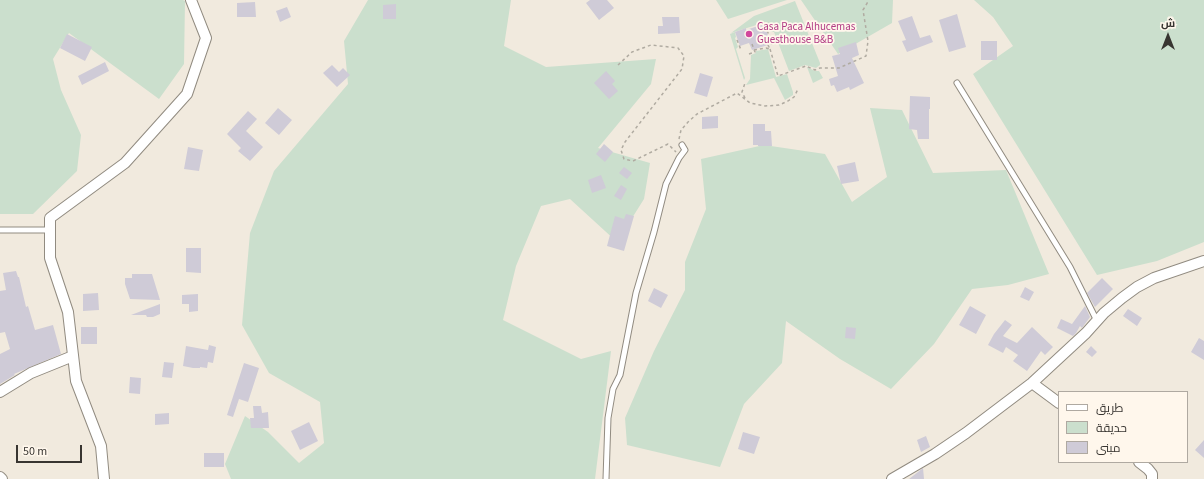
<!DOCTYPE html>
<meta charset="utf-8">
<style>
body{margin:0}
#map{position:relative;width:1204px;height:479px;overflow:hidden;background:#f1eade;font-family:"Source Sans 3",Cairo,sans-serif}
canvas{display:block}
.legend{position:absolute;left:1058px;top:391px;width:130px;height:72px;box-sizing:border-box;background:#fff7ec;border:1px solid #afa9a1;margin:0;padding:5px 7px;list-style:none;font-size:12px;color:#383531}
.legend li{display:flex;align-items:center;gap:8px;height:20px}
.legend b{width:20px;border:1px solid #afa9a1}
.north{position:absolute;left:1148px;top:16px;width:40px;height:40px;-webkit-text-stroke:3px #fff7ec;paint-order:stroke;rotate:0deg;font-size:11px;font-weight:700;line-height:16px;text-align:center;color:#383531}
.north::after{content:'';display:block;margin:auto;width:14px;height:18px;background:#383531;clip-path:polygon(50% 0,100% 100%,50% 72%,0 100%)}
.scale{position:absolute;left:16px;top:445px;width:66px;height:18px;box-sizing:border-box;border:2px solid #383531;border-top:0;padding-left:5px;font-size:12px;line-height:14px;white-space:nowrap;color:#383531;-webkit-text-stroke:3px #fff7ec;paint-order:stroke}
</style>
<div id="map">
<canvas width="1204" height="479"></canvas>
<ul class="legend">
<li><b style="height:5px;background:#fff"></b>طريق</li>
<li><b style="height:11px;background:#cbdfcd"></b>حديقة</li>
<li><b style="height:11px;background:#cfcbd7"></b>مبنى</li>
</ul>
<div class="north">ش</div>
<div class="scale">50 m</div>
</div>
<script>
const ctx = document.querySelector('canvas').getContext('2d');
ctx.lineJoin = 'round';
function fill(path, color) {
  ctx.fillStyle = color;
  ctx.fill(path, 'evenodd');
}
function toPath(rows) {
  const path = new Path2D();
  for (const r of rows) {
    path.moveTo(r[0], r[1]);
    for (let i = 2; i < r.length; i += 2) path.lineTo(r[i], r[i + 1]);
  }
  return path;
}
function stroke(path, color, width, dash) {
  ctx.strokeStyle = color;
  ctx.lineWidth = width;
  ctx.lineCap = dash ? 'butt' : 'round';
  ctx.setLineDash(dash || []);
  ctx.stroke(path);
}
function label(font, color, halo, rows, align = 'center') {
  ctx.font = font + ' "Source Sans 3",sans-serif';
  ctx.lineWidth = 3.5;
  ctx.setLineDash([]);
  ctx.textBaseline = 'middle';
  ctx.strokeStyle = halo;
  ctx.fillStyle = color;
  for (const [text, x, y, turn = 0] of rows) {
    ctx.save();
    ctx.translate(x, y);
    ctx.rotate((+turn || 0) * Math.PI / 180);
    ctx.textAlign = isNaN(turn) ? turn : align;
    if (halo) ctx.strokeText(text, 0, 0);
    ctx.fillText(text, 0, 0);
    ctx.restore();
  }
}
fill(toPath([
 [0,0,183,0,185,1,184,64,159,99,69,33,53,59,61,90,81,135,77,171,33,214,0,214],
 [368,0,511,0,504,46,546,67,656,59,651,84,598,148,650,163,644,199,617,242,570,199,541,206,516,266,503,320,581,359,611,351,595,479,231,479,225,464,245,416,268,432,299,463,324,443,320,402,269,373,242,325,250,233,274,171,348,84,344,41],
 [716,0,787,0,728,19],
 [801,0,897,0,893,0,892,23,838,54],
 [974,0,1204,0,1204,242,1157,261,1097,275,973,74,1013,46,993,17],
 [795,1,820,63,820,65,816,68,805,65,789,71,774,32,770,32,766,22,731,33,754,16],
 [735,32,736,37,735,38,738,47,736,49,745,78,744,80,730,34],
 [768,49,776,77,787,74,793,92,793,95,785,100,774,78,746,85,750,79,751,55,756,53,756,51],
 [807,67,815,71,819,71,823,78,813,83],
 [870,108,902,110,933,173,1006,170,1049,274,1008,285,972,289,934,344,891,389,840,359,786,321,782,363,744,404,720,467,627,445,625,418,654,351,685,290,685,262,706,209,701,159,764,145,825,154,852,202,887,177]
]), '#cbdfcd');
fill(toPath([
 [590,0,607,0,614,8,599,20,586,3],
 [255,2,256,17,237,17,237,3],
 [396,4,396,19,383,19,383,5],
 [287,7,291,17,280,22,276,11],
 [957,14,966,47,949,52,939,20],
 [912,16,920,38,930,35,933,42,907,52,902,41,906,40,898,21],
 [662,17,679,17,680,33,658,34,658,26,663,26],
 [764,24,771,44,752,50,749,43,740,46,735,32,746,28,746,30],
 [67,34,92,47,85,61,60,48],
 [981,41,997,41,997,60,981,60],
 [856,42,859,55,852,58,864,83,850,90,849,87,837,92,834,85,831,86,829,79,838,76,832,56,840,54,838,48],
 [105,62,109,71,82,85,78,76],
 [332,65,339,72,343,68,350,75,337,87,323,73],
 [606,71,615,81,612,84,618,91,609,99,594,83],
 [700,73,713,77,707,97,694,93],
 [910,96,930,97,930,109,929,109,929,139,918,139,917,130,909,129],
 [278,108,292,120,279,135,265,123],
 [248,111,257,119,246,131,263,147,250,161,238,151,241,148,227,134],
 [718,116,718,128,702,129,702,117],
 [753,124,765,124,765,131,771,131,772,146,758,146,758,145,753,145],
 [604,144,613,152,605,162,596,154],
 [188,147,203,150,199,171,184,169],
 [855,162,859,181,841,184,837,166],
 [624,167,632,173,627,179,619,173],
 [601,175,606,188,592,193,588,180],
 [621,185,627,189,621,200,614,196],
 [626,214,634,216,624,251,607,246,615,216,624,219],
 [186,248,201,248,201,273,186,272],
 [16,271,18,277,19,277,26,307,28,306,35,330,53,325,61,354,14,374,15,375,0,384,0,354,10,349,5,332,0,333,0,291,6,290,3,273],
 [132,274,152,274,160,300,130,299,125,284,125,278,132,278],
 [1102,278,1113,289,1095,307,1087,293],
 [1025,287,1034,292,1029,301,1020,297],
 [654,288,668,295,661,308,648,301],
 [98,293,99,310,83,311,83,294],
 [198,294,198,311,189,312,189,304,182,304,182,295],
 [160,304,160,314,153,317,147,317,146,315,131,315],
 [970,306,986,315,976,334,959,325],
 [1085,306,1090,317,1082,328,1080,326,1076,333,1073,336,1057,328,1061,319,1072,324],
 [1128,309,1142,318,1137,326,1123,316],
 [1005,320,1012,325,1003,336,1017,343,1032,327,1053,347,1045,355,1041,351,1027,371,1013,361,1018,355,1006,347,1003,353,988,345,994,334],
 [81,327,97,327,97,344,81,344],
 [846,327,856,328,855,339,845,338],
 [1199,338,1204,341,1204,360,1191,352],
 [209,345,216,347,213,363,208,362,207,368,200,367,200,368,193,368,183,366,186,346,208,350],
 [1091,346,1097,352,1092,357,1086,352],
 [164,362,174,363,172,378,162,377],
 [244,363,259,368,248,402,239,399,233,417,227,415],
 [130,377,141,378,140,394,129,393],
 [253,406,261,406,262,413,268,412,269,428,251,428,250,418,254,418],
 [169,413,169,424,155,425,155,414],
 [309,422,318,441,300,450,291,431],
 [743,432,760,437,754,454,738,449],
 [926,436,930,447,921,452,917,440],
 [1204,440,1204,458,1195,450],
 [204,453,224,453,224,467,204,467],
 [923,468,924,479,909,479,918,472]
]), '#cfcbd7');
const lane = toPath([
 [957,83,1070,267,1097,321],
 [0,230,50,230],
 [606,479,608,418,613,389,620,375,636,293,654,232,666,184,679,158,685,150,682,145]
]);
const street = toPath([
 [1032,383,1059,403],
 [0,392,31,373,73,356],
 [1139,462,1148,469,1152,474,1152,479],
 [0,477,2,479],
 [104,479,101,446,76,381,68,312,50,258,50,218,125,163,187,94,206,38,191,0],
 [892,479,935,454,966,433,1032,383,1086,333,1104,313,1122,298,1137,287,1154,278,1204,261]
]);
stroke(lane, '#918b80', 7);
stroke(street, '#918b80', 12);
stroke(toPath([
 [737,40,741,50],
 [770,49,778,76,806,66,815,70,820,68,839,68,866,56,868,41,863,10,869,0],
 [754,50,766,48,770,49,768,45,772,44,767,30],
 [749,54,755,52,752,44],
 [618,65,632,52,651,45,678,48,684,56,682,69,625,142,621,150,624,159,633,161,668,144,676,152],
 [745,98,742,92,745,83],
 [679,139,681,130,688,122,697,114,737,93,750,103,765,106,779,105,788,101,794,97,798,89]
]), '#b0aba1', 1.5, [3, 3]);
stroke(lane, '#fff', 5);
stroke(street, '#fff', 10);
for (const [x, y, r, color] of [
 [749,34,4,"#d1479c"]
]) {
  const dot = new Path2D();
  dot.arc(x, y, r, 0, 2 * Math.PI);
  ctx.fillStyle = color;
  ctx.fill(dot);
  stroke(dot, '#fff7ec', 1.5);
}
label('11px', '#b23c85', '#fff7ec', [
 ["Casa Paca Alhucemas",757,28],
 ["Guesthouse B&B",757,41]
], 'left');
</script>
